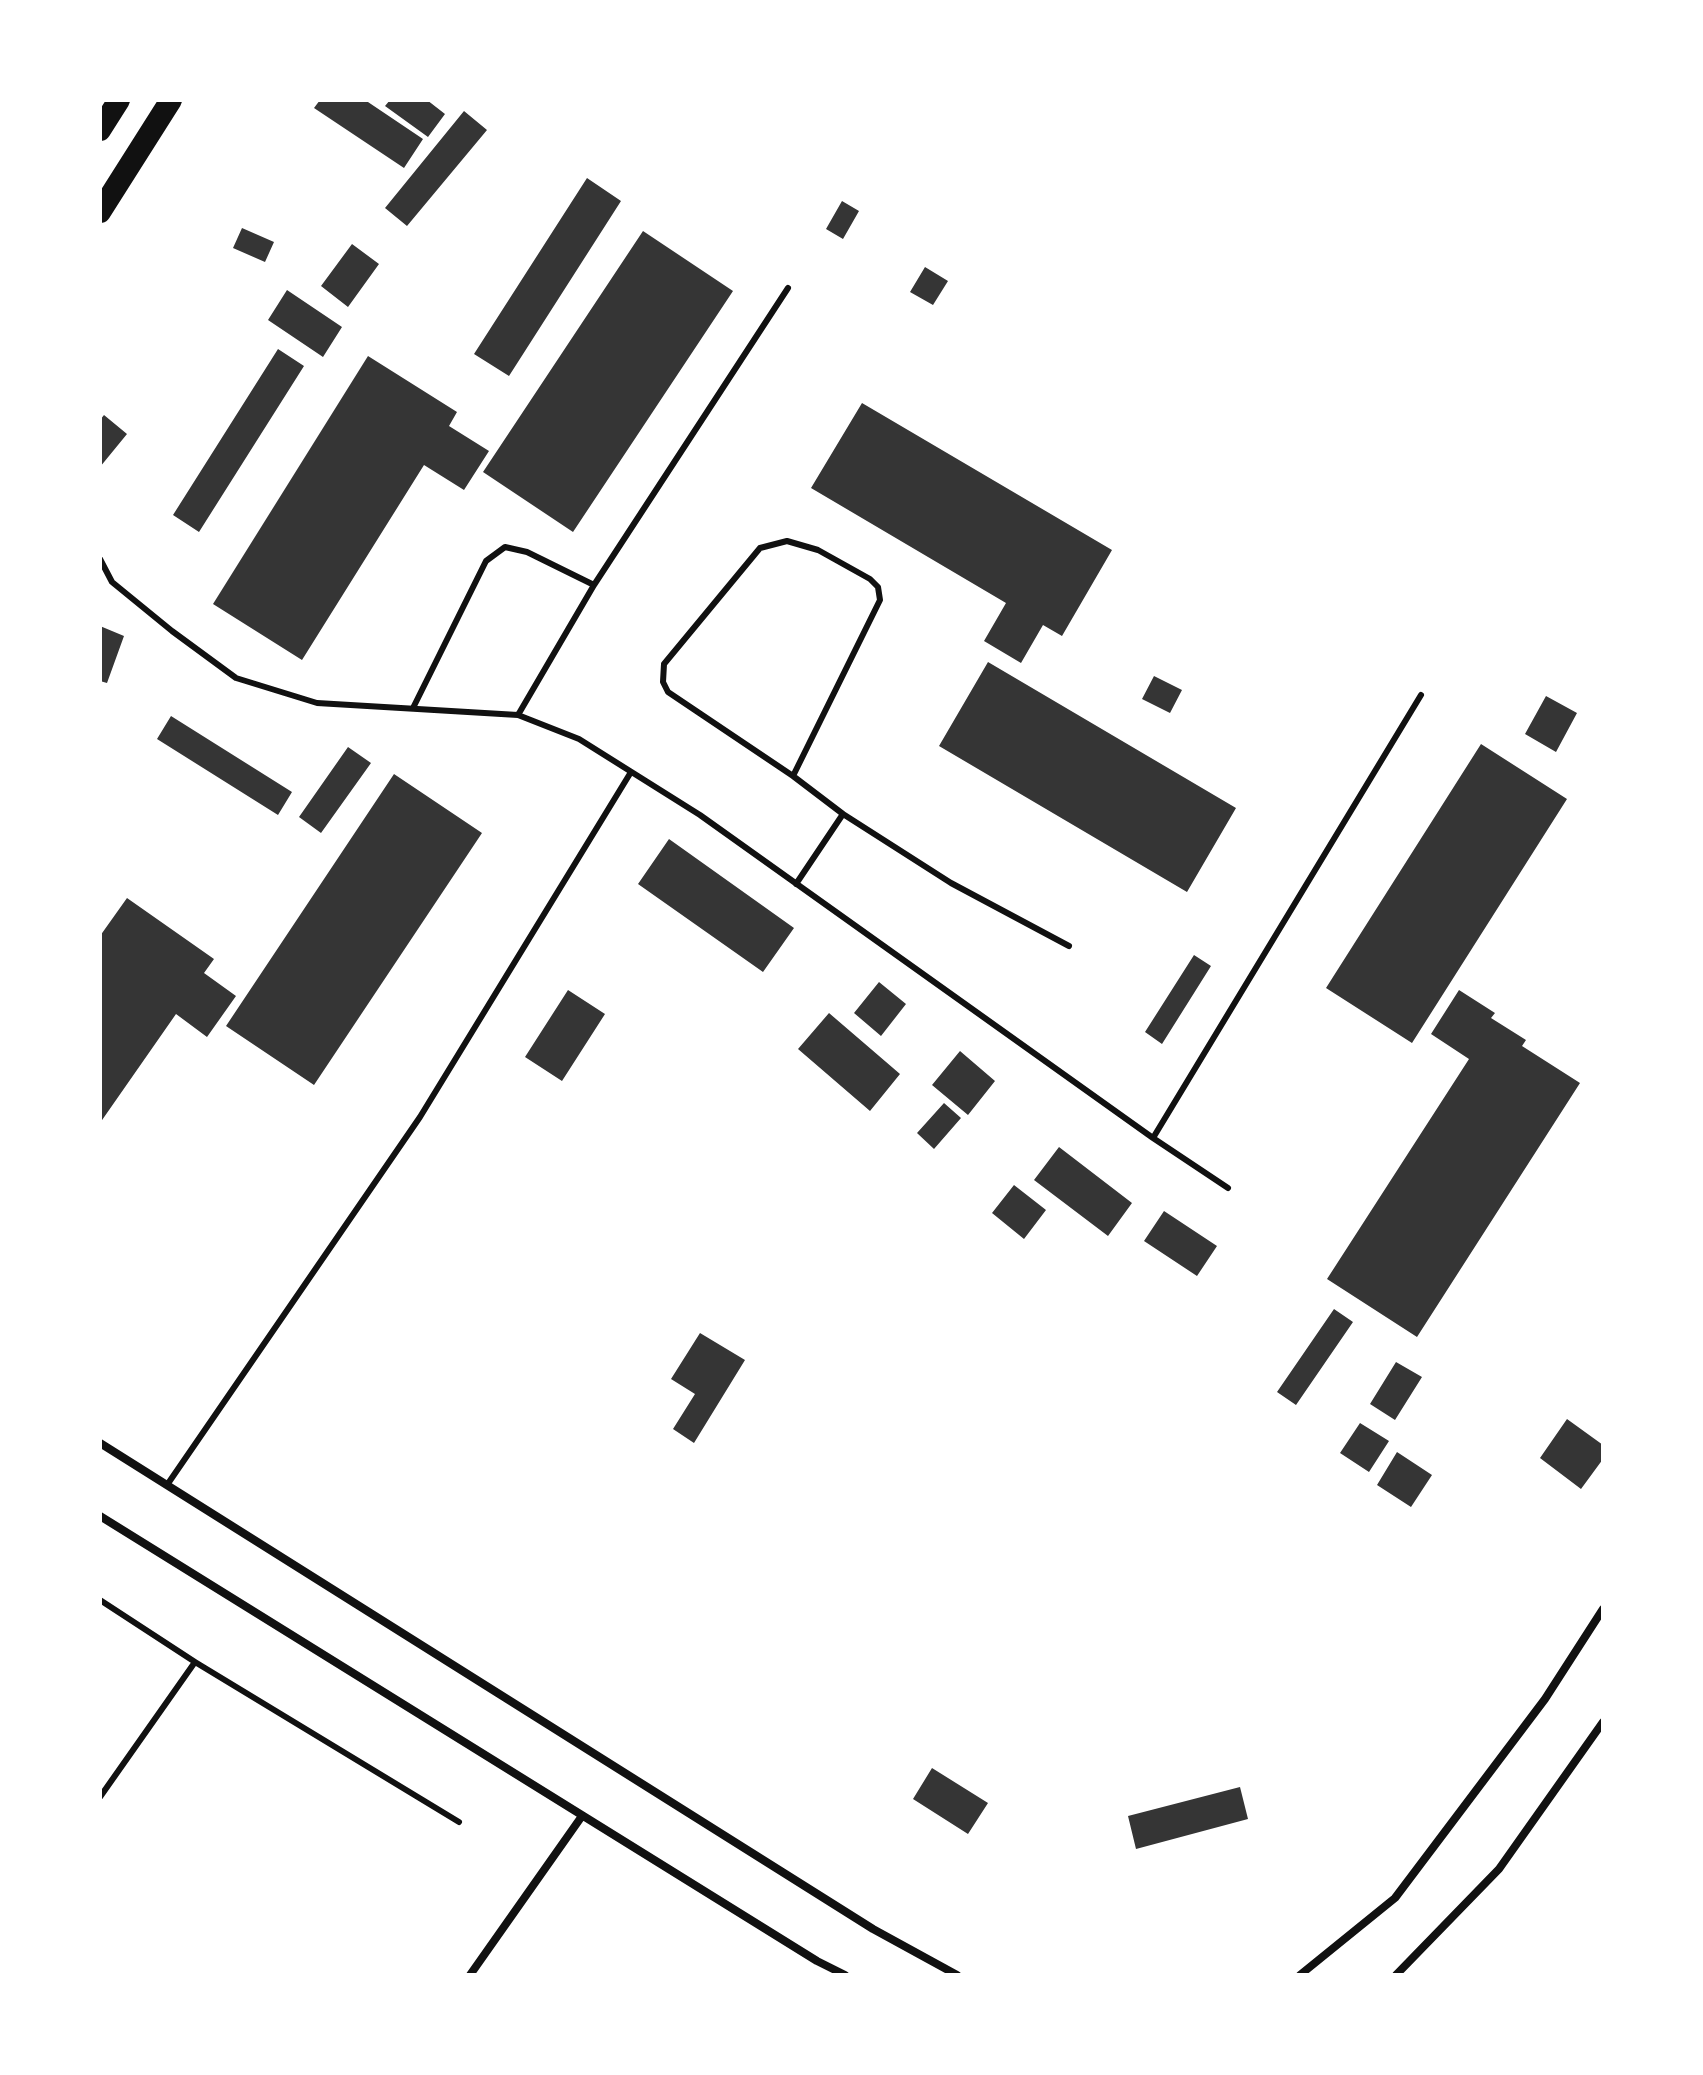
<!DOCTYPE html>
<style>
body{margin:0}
#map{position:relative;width:1703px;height:2075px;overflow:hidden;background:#fff;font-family:"Fira Sans",sans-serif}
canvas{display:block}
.frame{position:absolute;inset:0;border:102px solid #fff;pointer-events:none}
</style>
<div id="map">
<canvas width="1703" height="2075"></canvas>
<div class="frame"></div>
</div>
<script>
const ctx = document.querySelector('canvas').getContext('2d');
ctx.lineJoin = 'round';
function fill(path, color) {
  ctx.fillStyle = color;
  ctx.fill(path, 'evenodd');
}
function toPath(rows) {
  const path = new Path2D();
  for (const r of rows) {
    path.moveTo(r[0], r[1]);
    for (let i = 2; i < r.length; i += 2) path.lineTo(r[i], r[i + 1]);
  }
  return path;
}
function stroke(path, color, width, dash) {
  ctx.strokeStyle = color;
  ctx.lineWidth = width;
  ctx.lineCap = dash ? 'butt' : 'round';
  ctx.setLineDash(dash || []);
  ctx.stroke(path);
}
fill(toPath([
 [320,100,365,100,423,139,404,168,314,108],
 [390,100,427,100,445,114,428,137,385,106],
 [464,111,487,130,407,226,385,208],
 [587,178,621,201,509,376,474,354],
 [842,201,859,211,843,239,826,229],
 [242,228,274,242,265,262,233,248],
 [643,231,733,291,573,532,483,472],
 [352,244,379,264,348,307,321,286],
 [925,267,948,281,933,305,910,292],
 [287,290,342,327,323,357,268,320],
 [278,349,304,366,199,532,173,515],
 [368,356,457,412,449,426,489,451,464,490,424,465,302,660,213,604],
 [862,403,1112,550,1062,636,1043,625,1021,663,984,641,1006,603,811,488],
 [104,415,127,434,100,467,100,420],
 [100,626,124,636,107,683,100,681],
 [988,662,1236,808,1187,892,939,746],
 [1154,676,1182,690,1170,713,1142,699],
 [1546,696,1577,713,1556,752,1525,734],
 [171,716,292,792,278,815,157,739],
 [1481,744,1567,799,1412,1043,1326,988],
 [348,747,371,763,321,833,299,817],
 [394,774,482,833,314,1085,226,1026],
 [669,839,794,928,763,972,638,884],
 [127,898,214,959,204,973,236,996,207,1037,176,1014,100,1123,100,936],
 [1194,955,1211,966,1162,1044,1145,1032],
 [879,982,906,1004,881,1036,854,1013],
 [568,990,605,1014,562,1081,525,1057],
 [1459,990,1495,1013,1491,1018,1526,1040,1522,1046,1580,1083,1417,1337,1327,1279,1469,1059,1431,1034],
 [829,1013,900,1074,870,1111,798,1049],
 [960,1051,995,1081,968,1115,932,1085],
 [944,1103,961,1118,934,1149,917,1133],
 [1059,1147,1132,1203,1108,1236,1034,1180],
 [1014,1185,1046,1210,1024,1239,992,1213],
 [1164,1211,1217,1246,1197,1276,1144,1241],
 [1334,1309,1353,1322,1296,1405,1277,1392],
 [700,1333,745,1360,694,1443,673,1429,695,1394,671,1379],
 [1396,1362,1422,1377,1395,1420,1370,1404],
 [1567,1419,1603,1445,1603,1459,1581,1489,1540,1458],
 [1360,1423,1389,1441,1369,1472,1340,1453],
 [1397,1452,1432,1475,1411,1507,1377,1485],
 [932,1768,988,1803,968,1834,913,1799],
 [1240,1787,1248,1819,1136,1849,1128,1816]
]), '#353535');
stroke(toPath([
 [100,559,112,582,172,631,236,678,317,703,518,715,579,739,700,815,1153,1138,1228,1188],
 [413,708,486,561,505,547,527,552,594,585],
 [518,715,594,585,788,288],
 [793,776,880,600,878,587,870,579,818,550,787,541,760,548,664,664,663,682,668,692,793,776,843,814,796,884],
 [843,814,951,883,1069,946],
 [1153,1138,1421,695],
 [167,1485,420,1117,631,772],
 [100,1600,195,1662,100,1797],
 [195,1662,459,1822]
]), '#111', 6);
stroke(toPath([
 [100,1443,873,1929,957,1975],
 [100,1516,817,1961,845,1975],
 [470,1975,582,1816],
 [1300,1975,1395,1898,1545,1699,1603,1609],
 [1396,1975,1499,1869,1603,1722]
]), '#111', 8);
stroke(toPath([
 [100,130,119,100],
 [100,212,171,100]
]), '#111', 22);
</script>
